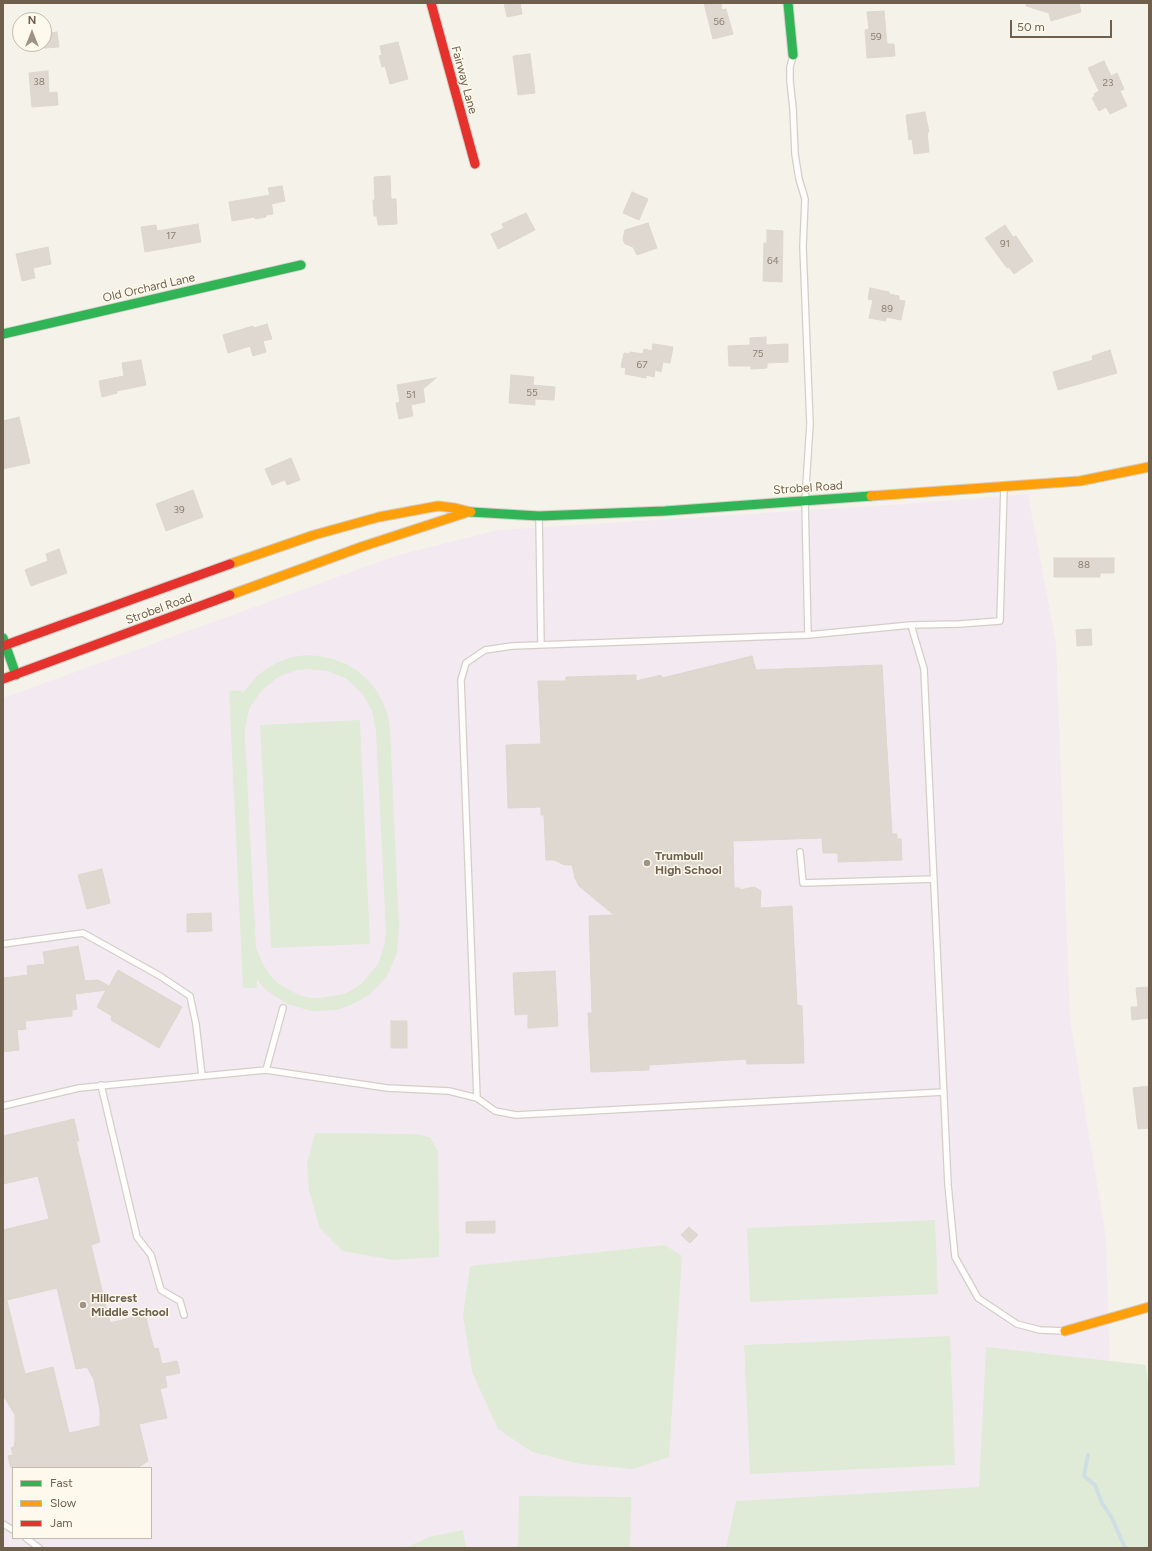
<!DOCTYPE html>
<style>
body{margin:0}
#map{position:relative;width:1152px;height:1551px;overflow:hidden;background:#f5f2ea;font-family:Figtree,sans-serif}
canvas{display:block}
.frame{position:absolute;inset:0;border:4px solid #6f604e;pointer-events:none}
.legend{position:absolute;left:12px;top:1467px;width:140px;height:72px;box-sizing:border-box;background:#fdf9ec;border:1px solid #c4bcad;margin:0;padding:5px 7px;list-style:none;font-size:12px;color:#6f604e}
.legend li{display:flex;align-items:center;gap:8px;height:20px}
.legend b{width:20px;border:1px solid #c4bcad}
.north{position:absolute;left:12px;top:12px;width:40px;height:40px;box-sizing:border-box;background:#fdf9ec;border:1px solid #c4bcad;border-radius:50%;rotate:0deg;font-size:11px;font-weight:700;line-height:16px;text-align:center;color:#6f604e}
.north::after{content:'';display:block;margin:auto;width:14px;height:18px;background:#9e9385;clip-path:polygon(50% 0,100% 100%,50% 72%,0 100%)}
.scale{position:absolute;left:1010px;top:20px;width:102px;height:18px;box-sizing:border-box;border:2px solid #6f604e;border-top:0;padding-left:5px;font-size:12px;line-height:14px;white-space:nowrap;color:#6f604e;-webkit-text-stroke:3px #fdf9ec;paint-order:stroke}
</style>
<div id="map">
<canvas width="1152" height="1551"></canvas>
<div class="frame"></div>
<ul class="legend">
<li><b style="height:5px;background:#30b455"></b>Fast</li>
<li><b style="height:5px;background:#ff9f0a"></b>Slow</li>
<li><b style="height:5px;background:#e5322d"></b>Jam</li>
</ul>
<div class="north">N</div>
<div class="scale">50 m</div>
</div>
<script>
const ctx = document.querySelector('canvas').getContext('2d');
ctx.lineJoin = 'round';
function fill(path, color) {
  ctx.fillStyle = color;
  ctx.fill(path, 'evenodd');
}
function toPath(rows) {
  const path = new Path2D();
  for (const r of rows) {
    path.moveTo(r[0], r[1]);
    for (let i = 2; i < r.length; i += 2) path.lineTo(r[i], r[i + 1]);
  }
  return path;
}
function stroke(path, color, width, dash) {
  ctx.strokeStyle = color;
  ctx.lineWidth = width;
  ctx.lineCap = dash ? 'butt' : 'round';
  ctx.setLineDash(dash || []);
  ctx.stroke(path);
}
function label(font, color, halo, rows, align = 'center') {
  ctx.font = font + ' Figtree,sans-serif';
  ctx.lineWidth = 3;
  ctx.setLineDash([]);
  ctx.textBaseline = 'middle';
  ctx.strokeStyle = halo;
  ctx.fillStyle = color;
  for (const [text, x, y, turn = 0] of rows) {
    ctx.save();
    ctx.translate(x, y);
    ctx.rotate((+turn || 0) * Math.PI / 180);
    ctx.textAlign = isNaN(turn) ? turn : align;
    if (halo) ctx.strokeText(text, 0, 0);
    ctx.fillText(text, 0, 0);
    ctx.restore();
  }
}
fill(toPath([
 [1028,494,1056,643,1070,1020,1106,1238,1111,1408,1066,1548,3,1548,3,698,398,555,498,530,905,504],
 [13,1468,151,1468,151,1538,13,1538]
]), '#f3eaf1');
fill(toPath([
 [306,655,320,656,333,659,346,664,358,671,368,680,377,691,383,703,388,716,390,730,399,928,397,953,387,976,370,994,359,1001,348,1006,336,1010,323,1011,311,1011,287,1004,266,990,257,980,257,988,243,988,229,691,242,690,243,693,256,677,267,668,279,662,292,657],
 [307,669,328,671,347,679,362,693,372,711,376,731,386,931,385,943,378,964,363,982,354,989,344,994,321,998,310,998,299,995,279,984,271,976,264,966,256,948,245,738,245,727,250,707,262,690,278,677,297,670],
 [360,720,370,944,271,948,260,725],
 [315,1133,414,1134,430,1137,438,1151,439,1257,393,1260,342,1251,320,1229,309,1191,307,1164],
 [935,1220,938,1294,750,1302,747,1228],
 [665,1245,682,1256,669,1457,633,1469,581,1464,532,1452,498,1429,472,1372,463,1315,470,1266],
 [950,1336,955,1465,750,1474,744,1345],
 [986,1347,1146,1365,1149,1392,1149,1548,726,1548,736,1501,979,1487],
 [519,1496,631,1497,630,1548,518,1548],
 [463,1530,466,1548,405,1548,429,1537]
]), '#e0ebd7');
stroke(toPath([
 [1088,1455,1084,1476,1095,1485,1102,1503,1112,1518,1125,1548]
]), '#cedee3', 4);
const building = toPath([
 [504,3,520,3,522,14,507,17,504,3],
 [704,3,721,3,722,10,726,9,733,34,713,39,704,3],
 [1027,3,1079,3,1081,12,1051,21,1049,13,1026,6,1027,3],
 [884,11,887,44,894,44,895,56,867,58,865,30,869,29,867,12,884,11],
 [57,32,59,47,44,48,44,34,57,32],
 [398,42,408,79,390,84,385,66,382,67,379,56,382,55,380,46,398,42],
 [530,54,535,93,518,95,513,56,530,54],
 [1104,61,1111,76,1117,73,1124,89,1120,91,1127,106,1110,114,1106,107,1099,111,1092,98,1095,96,1094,94,1099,91,1088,68,1104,61],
 [48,71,49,93,57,92,58,105,32,107,29,73,48,71],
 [925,112,929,132,927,132,929,152,914,154,912,139,909,140,906,115,925,112],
 [390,176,391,199,396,199,397,224,378,225,377,216,374,216,373,200,375,200,374,177,390,176],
 [282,186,285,201,271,204,271,200,273,214,266,215,266,217,255,219,255,217,232,221,229,202,270,195,268,188,282,186],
 [632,192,648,199,639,220,623,213,632,192],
 [526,213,535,230,498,249,491,234,504,228,502,224,526,213],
 [648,223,657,248,637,255,633,247,625,244,623,239,625,230,648,223],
 [198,224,201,242,145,252,141,227,156,225,157,231,198,224],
 [1005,225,1013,237,1016,236,1033,261,1014,274,1009,267,1007,268,985,238,1005,225],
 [767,230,783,231,782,282,763,281,764,243,767,243,767,230],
 [48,247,51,264,33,268,35,278,22,281,16,254,48,247],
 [870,288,889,292,889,294,899,296,899,300,905,301,901,320,886,317,886,321,869,318,873,300,868,299,870,288],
 [267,324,272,339,263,341,266,352,253,356,250,346,228,353,223,335,253,326,254,328,267,324],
 [766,337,766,345,788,344,788,362,767,363,767,368,751,369,751,366,729,366,728,346,750,345,750,338,766,337],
 [653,344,673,347,670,363,663,362,661,372,655,370,654,377,646,375,646,378,625,374,626,368,621,367,624,353,630,354,630,352,643,354,644,349,652,351,653,344],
 [1110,350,1117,373,1058,390,1053,372,1093,360,1092,356,1110,350],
 [141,360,146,385,117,391,117,393,102,397,99,381,124,376,122,363,141,360],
 [511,375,534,377,533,385,555,387,554,400,535,399,535,405,509,403,511,375],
 [436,378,423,389,425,402,411,405,413,416,399,419,396,403,400,402,397,385,436,378],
 [19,417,30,463,3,469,3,421,19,417],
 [291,458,300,480,287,485,285,480,272,485,265,469,291,458],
 [193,490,203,517,166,531,156,504,193,490],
 [59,549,67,573,31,586,25,570,48,561,46,554,59,549],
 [1054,558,1114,558,1114,573,1100,573,1100,577,1054,577,1054,558],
 [1091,629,1092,645,1077,646,1076,630,1091,629],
 [752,656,756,670,882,665,892,834,897,834,897,839,901,839,902,860,838,862,838,853,823,853,822,838,733,841,734,888,740,888,740,890,754,887,758,889,761,891,760,908,792,906,797,1005,802,1006,804,1063,747,1064,746,1059,649,1065,649,1070,591,1072,588,1013,592,1013,589,916,614,915,579,886,575,878,572,865,565,865,554,860,546,860,544,815,541,815,541,807,508,808,506,745,541,744,538,681,566,681,566,677,636,675,636,681,661,675,662,678,752,656],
 [102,869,110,903,87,909,78,875,102,869],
 [211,913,212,931,187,932,187,914,211,913],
 [78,946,85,981,98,980,109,986,118,970,182,1007,159,1048,111,1020,112,1016,97,1007,106,990,75,994,77,1009,72,1010,72,1016,25,1021,26,1029,17,1030,19,1050,3,1052,3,978,28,975,27,966,45,964,43,952,78,946],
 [555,971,558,1026,528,1028,528,1014,515,1015,513,973,555,971],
 [1149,987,1149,1018,1132,1020,1131,1007,1138,1007,1136,988,1149,987],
 [391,1021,407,1021,407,1048,391,1048,391,1021],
 [1149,1086,1149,1128,1138,1129,1133,1088,1149,1086],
 [74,1119,79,1141,76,1141,100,1242,91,1245,110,1323,145,1314,154,1349,158,1348,162,1364,177,1361,180,1373,165,1376,167,1387,160,1389,167,1418,139,1424,148,1461,137,1468,11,1468,8,1456,13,1455,11,1448,14,1447,15,1441,15,1415,3,1395,3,1301,7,1301,25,1374,53,1367,69,1433,100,1426,100,1410,94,1380,87,1367,76,1369,57,1288,3,1301,3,1230,49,1219,38,1176,3,1184,3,1136,74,1119],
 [495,1221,495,1233,466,1233,466,1222,495,1221],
 [689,1227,698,1235,690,1243,681,1235,689,1227]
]);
fill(building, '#dfd8d0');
stroke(building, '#ddd7cd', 1);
const lane = toPath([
 [793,56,790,67,790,81,793,108,795,154,799,179,805,199,803,247,810,424,805,501,808,635,911,625,924,669,948,1185,955,1257,978,1298,1017,1324,1040,1330,1065,1331],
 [539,517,541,645],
 [911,625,959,624,1000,621,1004,487],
 [800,852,803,883,934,879],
 [3,944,83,933,160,976,190,996,196,1024,202,1076],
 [266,1070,283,1008],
 [101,1085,137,1237,151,1255,161,1290,180,1301,184,1315],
 [477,1098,461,680,466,663,485,650,512,646,808,635],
 [3,1106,79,1088,266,1070,387,1088,449,1091,477,1098,495,1111,516,1115,944,1092],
 [3,1524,13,1530],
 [26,1538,39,1548]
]);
const fast = toPath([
 [788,3,793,55],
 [3,334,301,265],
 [471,512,539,516,665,511,871,496],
 [3,638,16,675]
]);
const slow = toPath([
 [871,496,1080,481,1149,467],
 [230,564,314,535,379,517,438,506,455,508,471,512],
 [230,595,361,547,468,512],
 [1065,1331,1149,1307]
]);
const jam = toPath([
 [431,3,475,164],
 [3,646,230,564],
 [3,679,230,595]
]);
stroke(lane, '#d3cec8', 8);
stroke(fast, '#d2cec6', 11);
stroke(slow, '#d2cec6', 11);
stroke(jam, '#d2cec6', 11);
stroke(lane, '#fefdfc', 5.5);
stroke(fast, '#30b455', 9);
stroke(slow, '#ff9f0a', 9);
stroke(jam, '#e5322d', 9);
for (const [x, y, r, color] of [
 [647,863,4,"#9e9385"],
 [83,1305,4,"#9e9385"]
]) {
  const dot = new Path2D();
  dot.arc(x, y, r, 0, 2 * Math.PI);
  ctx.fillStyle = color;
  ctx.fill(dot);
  stroke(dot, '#fdf9ec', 1.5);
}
label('10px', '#8d8070', null, [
 ["56",719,22],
 ["59",876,37],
 ["38",39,82],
 ["23",1108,83],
 ["17",171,236],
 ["91",1005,244],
 ["64",773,261],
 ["89",887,309],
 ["75",758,354],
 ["67",642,365],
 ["55",532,393],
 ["51",411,395],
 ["39",179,510],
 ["88",1084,565]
]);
label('12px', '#6f604e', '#fdf9ec', [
 ["Fairway Lane",464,80,75],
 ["Old Orchard Lane",149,288,-13],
 ["Strobel Road",808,488,-4],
 ["Strobel Road",159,609,-20]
]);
label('bold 12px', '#6f604e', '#fdf9ec', [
 ["Trumbull",655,856],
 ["High School",655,870],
 ["Hillcrest",91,1298],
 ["Middle School",91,1312]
], 'left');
</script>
